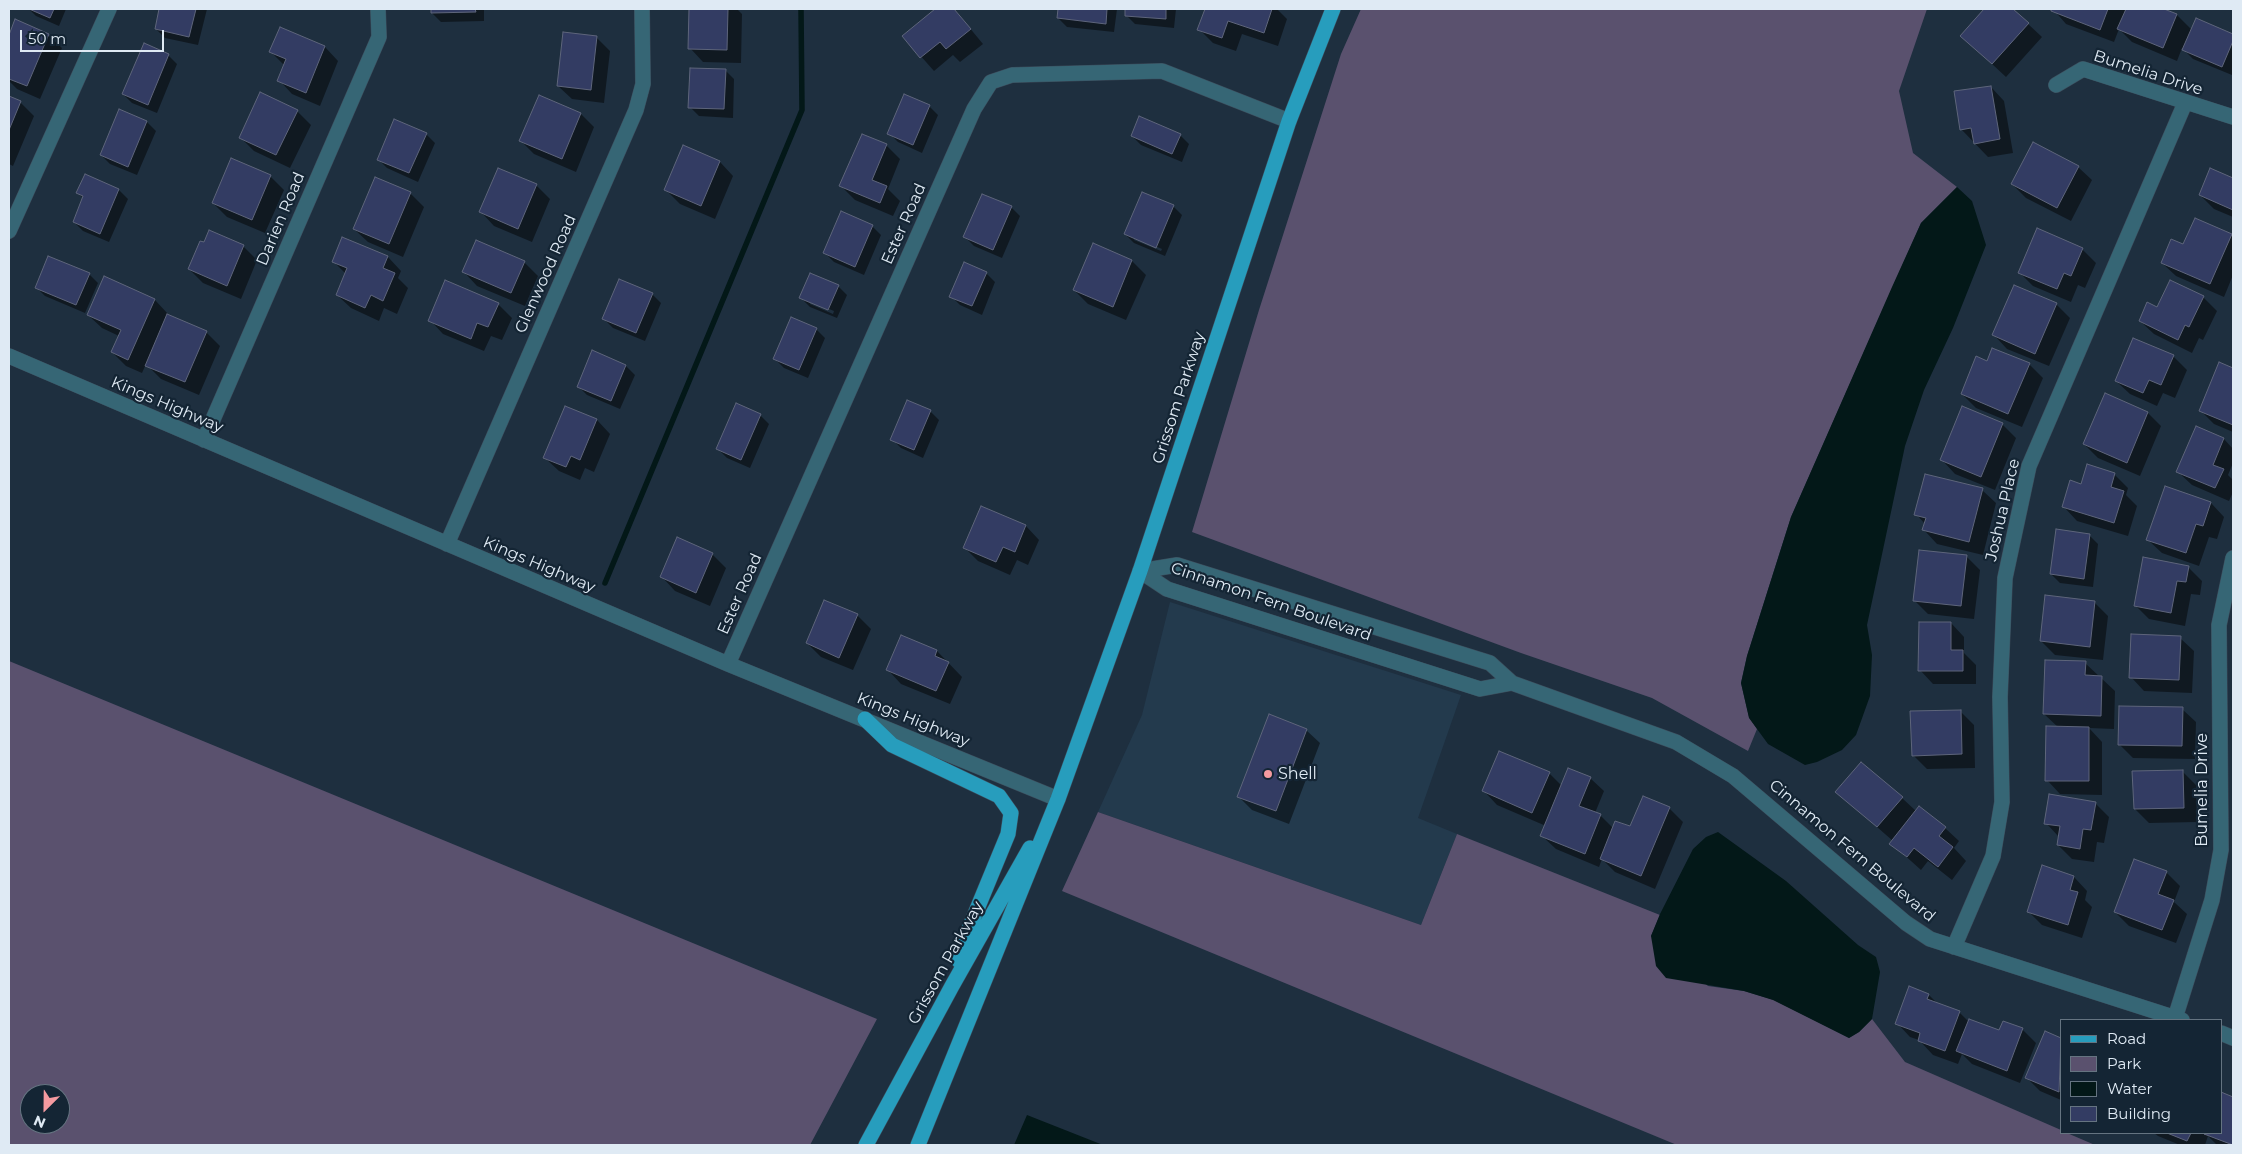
<!DOCTYPE html>
<style>
body{margin:0}
#map{position:relative;width:2242px;height:1154px;overflow:hidden;background:#1e2f3f;font-family:Montserrat,sans-serif}
canvas{display:block}
.frame{position:absolute;inset:0;border:10px solid #dfeaf4;pointer-events:none}
.legend{position:absolute;left:2060px;top:1019px;width:162px;height:115px;box-sizing:border-box;background:#142534;border:1px solid #657481;margin:0;padding:6px 9px;list-style:none;font-size:15px;color:#dfeaf4}
.legend li{display:flex;align-items:center;gap:10px;height:25px}
.legend b{width:25px;border:1px solid #657481}
.north{position:absolute;left:20px;top:1084px;width:50px;height:50px;box-sizing:border-box;background:#142534;border:1px solid #657481;border-radius:50%;rotate:203deg;font-size:14px;font-weight:700;line-height:20px;text-align:center;color:#dfeaf4}
.north::after{content:'';display:block;margin:auto;width:18px;height:22px;background:#f49aa0;clip-path:polygon(50% 0,100% 100%,50% 72%,0 100%)}
.scale{position:absolute;left:20px;top:30px;width:144px;height:22px;box-sizing:border-box;border:2px solid #dfeaf4;border-top:0;padding-left:6px;font-size:15px;line-height:18px;white-space:nowrap;color:#dfeaf4;-webkit-text-stroke:4px #142534;paint-order:stroke}
</style>
<div id="map">
<canvas width="2242" height="1154"></canvas>
<div class="frame"></div>
<ul class="legend">
<li><b style="height:6px;background:#279dbd"></b>Road</li>
<li><b style="height:14px;background:#5a516e"></b>Park</li>
<li><b style="height:14px;background:#031818"></b>Water</li>
<li><b style="height:14px;background:#333c63"></b>Building</li>
</ul>
<div class="north">N</div>
<div class="scale">50 m</div>
</div>
<script>
const ctx = document.querySelector('canvas').getContext('2d');
ctx.lineJoin = 'round';
function fill(path, color) {
  ctx.fillStyle = color;
  ctx.fill(path, 'evenodd');
}
function toPath(rows) {
  const path = new Path2D();
  for (const r of rows) {
    path.moveTo(r[0], r[1]);
    for (let i = 2; i < r.length; i += 2) path.lineTo(r[i], r[i + 1]);
  }
  return path;
}
function stroke(path, color, width, dash) {
  ctx.strokeStyle = color;
  ctx.lineWidth = width;
  ctx.lineCap = dash ? 'butt' : 'round';
  ctx.setLineDash(dash || []);
  ctx.stroke(path);
}
function label(font, color, halo, rows, align = 'center') {
  ctx.font = font + ' Montserrat,sans-serif';
  ctx.lineWidth = 4.5;
  ctx.setLineDash([]);
  ctx.textBaseline = 'middle';
  ctx.strokeStyle = halo;
  ctx.fillStyle = color;
  for (const [text, x, y, turn = 0] of rows) {
    ctx.save();
    ctx.translate(x, y);
    ctx.rotate((+turn || 0) * Math.PI / 180);
    ctx.textAlign = isNaN(turn) ? turn : align;
    if (halo) ctx.strokeText(text, 0, 0);
    ctx.fillText(text, 0, 0);
    ctx.restore();
  }
}
fill(toPath([
 [1170,602,1461,695,1418,818,1457,834,1421,925,1098,812,1142,715]
]), '#233a4d');
fill(toPath([
 [1361,9,1927,9,1899,91,1913,153,1957,187,1921,223,1791,517,1747,656,1741,683,1749,717,1757,729,1748,751,1652,698,1521,653,1192,532,1259,310,1341,54],
 [9,661,877,1019,810,1145,9,1145],
 [30,1094,60,1094,60,1124,30,1124],
 [1098,812,1421,925,1457,834,1660,915,1651,936,1708,986,1744,991,1774,1000,1849,1038,1859,1032,1872,1019,1905,1062,2061,1130,2061,1133,2067,1133,2095,1145,1677,1145,1062,891]
]), '#5a516e');
fill(toPath([
 [1957,187,1972,201,1986,245,1953,328,1924,390,1905,446,1867,625,1872,655,1870,696,1856,735,1842,750,1817,762,1805,765,1768,744,1749,718,1741,683,1747,656,1791,517,1892,287,1921,223],
 [1718,832,1786,881,1858,945,1876,957,1880,972,1872,1019,1859,1032,1849,1038,1773,1000,1744,991,1666,978,1656,966,1651,936,1660,914,1693,849,1706,837],
 [1027,1115,1103,1145,1014,1145]
]), '#031818');
fill(toPath([
 [29,9,66,9,59,26,36,16],
 [160,9,207,9,198,45,165,38,156,29],
 [432,9,484,9,484,21,441,22,432,13],
 [691,9,737,9,742,14,741,63,703,62,690,48],
 [937,9,954,9,983,44,960,62,953,55,934,71,903,36],
 [1059,9,1117,9,1114,32,1067,27,1058,18],
 [1126,9,1176,9,1174,28,1135,24,1126,15],
 [1206,9,1277,9,1287,19,1278,46,1242,34,1236,51,1213,43,1199,29],
 [1986,9,2012,9,2042,37,2006,77,1962,36],
 [2053,9,2161,9,2177,15,2192,30,2196,20,2233,35,2233,71,2232,75,2193,59,2182,48,2177,61,2132,42,2119,29,2114,42,2066,24],
 [16,21,48,35,62,48,40,99,17,89,9,81,9,39],
 [281,29,325,47,338,61,320,106,292,94,279,80,285,66,271,52],
 [596,37,610,51,604,103,572,99,558,86],
 [144,45,168,55,177,64,157,113,132,103,123,94],
 [725,70,734,79,733,118,699,116,690,107],
 [1991,87,2004,101,2013,153,1988,157,1961,129],
 [540,96,581,114,594,127,576,172,534,154,521,141],
 [9,97,20,102,34,116,13,166,9,164],
 [929,106,938,115,922,153,898,142,889,133],
 [120,111,147,122,156,131,137,175,110,164,101,155],
 [297,111,311,125,290,168,254,151,241,138],
 [426,134,435,143,418,182,387,168,378,159],
 [862,135,887,146,900,159,888,189,900,201,893,216,855,200,841,186],
 [1180,135,1189,144,1182,162,1141,145,1132,136],
 [720,162,733,176,715,219,680,204,666,190],
 [2078,167,2092,180,2071,221,2026,198,2012,184],
 [2211,170,2233,179,2233,217,2214,209,2200,195],
 [85,176,119,190,128,199,109,242,83,231,74,222,84,199,78,193],
 [270,176,284,190,265,233,227,217,213,203],
 [536,185,550,199,532,242,494,226,481,212],
 [410,193,424,207,403,257,368,242,354,229],
 [1173,206,1182,215,1165,256,1134,243,1125,234],
 [1134,237,1162,249,1161,251,1134,240],
 [1011,207,1020,216,1002,258,974,246,965,237],
 [872,226,881,235,864,275,834,262,825,253],
 [2231,235,2233,237,2233,275,2224,297,2176,276,2162,263,2184,246],
 [343,238,388,257,401,271,398,278,408,288,397,314,384,308,379,321,351,308,337,295,346,274,333,261],
 [204,244,243,246,257,260,241,299,203,283,189,269],
 [1093,245,1132,261,1146,275,1126,320,1088,304,1074,290],
 [2082,249,2096,263,2085,288,2078,285,2071,302,2033,286,2019,272],
 [524,262,538,276,525,306,477,286,464,272],
 [986,273,995,282,982,315,960,305,951,296],
 [89,274,98,283,85,313,45,296,36,287],
 [105,278,155,300,168,314,167,316,206,332,220,346,199,395,161,379,146,364,142,373,126,366,112,352,119,336,102,328,88,315],
 [838,286,847,295,837,318,810,307,801,298],
 [810,301,834,311,833,314,810,304],
 [652,294,661,303,645,341,613,328,604,319],
 [2203,297,2217,311,2203,340,2199,338,2192,353,2154,334,2140,321,2158,309],
 [498,304,512,318,502,340,491,336,484,351,443,334,430,320],
 [2056,304,2070,318,2049,366,2007,349,1994,335],
 [816,329,825,338,808,378,784,368,775,359],
 [2134,340,2173,356,2187,370,2175,398,2163,393,2157,406,2130,394,2116,381],
 [593,352,626,366,635,375,620,409,587,395,578,386],
 [1988,362,2029,364,2043,378,2022,427,1976,408,1962,394],
 [2220,364,2233,370,2233,432,2214,424,2200,410],
 [566,407,597,420,610,434,594,472,585,468,580,480,559,471,545,458],
 [930,411,939,420,923,458,901,448,892,439],
 [2148,413,2161,426,2140,476,2098,458,2084,444],
 [760,415,769,424,750,468,727,458,718,449],
 [2002,424,2016,438,1995,490,1955,474,1942,460],
 [2197,428,2224,439,2233,449,2233,463,2228,475,2233,480,2233,492,2229,501,2192,485,2178,472],
 [2114,474,2128,488,2126,495,2137,506,2128,536,2077,521,2064,507,2082,485],
 [2165,488,2211,503,2224,517,2217,539,2209,537,2199,566,2162,553,2148,540],
 [1982,490,1996,503,1983,555,1937,544,1924,530,1925,524,1916,514],
 [982,508,1026,526,1039,540,1028,565,1017,560,1010,575,978,561,965,548],
 [2089,535,2098,544,2093,587,2060,583,2051,574],
 [712,554,726,568,710,606,675,591,662,577],
 [1966,556,1980,570,1974,619,1928,614,1914,600],
 [2188,567,2202,581,2200,595,2191,594,2185,626,2149,619,2135,605],
 [2094,602,2108,616,2103,660,2055,655,2041,641],
 [857,615,871,629,853,670,821,657,807,643],
 [1951,623,1964,637,1964,653,1976,665,1976,684,1933,684,1920,670],
 [902,637,937,651,962,677,950,704,901,684,888,670],
 [2180,638,2194,651,2192,693,2144,691,2131,677],
 [2085,663,2115,691,2114,729,2089,728,2102,742,2102,795,2060,794,2047,780,2059,728,2044,714],
 [2182,709,2196,722,2195,759,2133,758,2119,744],
 [1960,711,1974,725,1975,768,1927,769,1913,755],
 [1306,730,1320,743,1289,824,1252,810,1238,796],
 [2182,771,2196,785,2197,822,2149,823,2135,809],
 [1549,773,1562,786,1590,778,1604,791,1595,813,1600,815,1613,828,1631,828,1669,808,1683,822,1655,889,1615,872,1602,859,1599,867,1556,849,1542,836,1546,826,1497,805,1484,791],
 [1837,792,1902,798,1916,811,1945,828,1959,841,1954,848,1966,861,1952,880,1928,861,1921,870,1891,843,1893,841],
 [2095,803,2109,817,2104,843,2097,842,2094,862,2072,859,2058,845,2059,837,2046,823],
 [2042,867,2074,877,2087,891,2085,900,2092,907,2082,938,2042,925,2028,911],
 [2166,872,2180,886,2174,902,2187,914,2176,943,2129,926,2115,912],
 [1929,995,1939,1005,1959,1012,1969,1022,2000,1032,2022,1029,2036,1043,2020,1083,1972,1064,1962,1054,1958,1064,1933,1055,1919,1040,1910,1037,1897,1023],
 [2061,1039,2061,1100,2040,1091,2026,1077],
 [2221,1094,2233,1098,2233,1145,2217,1145,2208,1136,2205,1145,2180,1145,2158,1136,2154,1133,2221,1133]
]), '#0007');
stroke(toPath([
 [605,583,802,110,801,9]
]), '#031818', 5.5);
const building = toPath([
 [29,9,54,9,50,18,29,9],
 [159,9,196,9,189,37,155,29,159,9],
 [431,9,475,9,476,12,431,13,431,9],
 [689,9,728,9,727,50,688,49,689,9],
 [935,9,954,9,971,29,946,49,940,42,920,58,902,36,935,9],
 [1058,9,1107,9,1106,24,1057,18,1058,9],
 [1125,9,1166,9,1166,19,1125,16,1125,9],
 [1205,9,1272,9,1264,33,1228,21,1222,38,1197,30,1205,9],
 [1984,9,2013,9,2029,23,1992,64,1960,36,1984,9],
 [2051,9,2108,9,2100,30,2051,11,2051,9],
 [2126,9,2164,9,2177,14,2163,48,2117,29,2126,9],
 [2196,18,2233,34,2233,41,2222,67,2182,50,2196,18],
 [15,19,49,34,27,86,9,79,9,35,15,19],
 [280,27,325,46,306,93,277,81,286,59,269,52,280,27],
 [563,32,597,36,591,90,557,86,563,32],
 [144,43,169,54,148,105,122,94,144,43],
 [690,68,726,69,724,109,688,108,690,68],
 [1991,86,2000,139,1974,144,1971,128,1960,130,1954,91,1991,86],
 [260,92,298,110,276,155,239,138,260,92],
 [904,94,930,105,913,145,887,134,904,94],
 [539,95,581,113,562,159,519,141,539,95],
 [9,96,21,101,9,130,9,96],
 [119,109,147,121,128,167,100,155,119,109],
 [1139,116,1181,134,1172,154,1131,136,1139,116],
 [394,119,427,133,409,173,377,160,394,119],
 [862,134,887,144,872,180,887,186,880,203,839,186,862,134],
 [2033,142,2079,166,2057,208,2011,184,2033,142],
 [683,145,720,161,701,206,664,190,683,145],
 [231,158,271,175,252,220,212,203,231,158],
 [498,168,537,184,518,229,479,212,498,168],
 [2210,168,2233,178,2233,210,2199,195,2210,168],
 [85,174,119,189,100,234,73,222,83,196,76,193,85,174],
 [375,177,411,192,389,244,353,229,375,177],
 [1142,192,1174,205,1156,248,1124,234,1142,192],
 [982,194,1012,206,993,250,963,237,982,194],
 [841,211,873,225,855,267,823,253,841,211],
 [2195,218,2232,234,2210,284,2161,263,2171,239,2183,244,2195,218],
 [2037,228,2083,248,2071,276,2064,273,2057,289,2018,273,2037,228],
 [209,230,244,245,227,286,188,269,200,241,204,242,209,230],
 [342,237,388,256,383,268,395,273,383,301,371,295,365,308,336,295,347,268,332,262,342,237],
 [476,240,525,261,511,293,462,272,476,240],
 [1093,243,1132,260,1113,307,1073,290,1093,243],
 [48,256,90,273,76,305,35,288,48,256],
 [964,262,987,272,972,306,949,297,964,262],
 [810,273,839,285,828,310,799,298,810,273],
 [104,276,155,299,128,360,111,352,121,330,87,315,104,276],
 [619,279,653,293,636,333,602,319,619,279],
 [445,280,499,303,488,327,477,323,471,339,428,321,445,280],
 [2170,280,2204,296,2189,327,2185,325,2178,340,2139,321,2147,302,2157,307,2170,280],
 [2014,285,2057,303,2035,354,1992,335,2014,285],
 [167,314,207,331,185,382,145,366,167,314],
 [791,317,817,328,799,370,773,359,791,317],
 [2133,338,2174,355,2161,385,2149,380,2143,393,2115,381,2133,338],
 [1992,348,2030,363,2008,414,1961,394,1976,356,1987,361,1992,348],
 [592,350,626,365,611,401,577,387,592,350],
 [2219,362,2233,368,2233,425,2199,411,2219,362],
 [2105,393,2148,412,2127,463,2083,444,2105,393],
 [907,400,931,410,914,450,890,440,907,400],
 [736,403,761,414,741,460,716,449,736,403],
 [565,406,597,419,580,460,571,456,566,467,543,458,565,406],
 [1962,406,2003,423,1981,477,1940,460,1962,406],
 [2196,426,2224,438,2213,465,2224,469,2215,488,2176,472,2196,426],
 [2087,464,2115,473,2111,487,2124,491,2114,523,2062,507,2070,480,2081,484,2087,464],
 [1925,474,1983,488,1969,542,1922,530,1926,518,1914,515,1925,474],
 [2165,486,2211,502,2203,526,2196,524,2186,553,2146,540,2165,486],
 [981,506,1026,525,1015,552,1003,547,996,562,963,548,981,506],
 [2056,529,2090,534,2084,579,2050,574,2056,529],
 [677,537,713,553,696,593,660,577,677,537],
 [1919,550,1967,555,1961,606,1913,601,1919,550],
 [2143,557,2189,566,2186,582,2177,581,2171,613,2134,606,2143,557],
 [2045,595,2095,601,2090,647,2040,641,2045,595],
 [824,600,858,614,839,658,806,643,824,600],
 [1919,622,1951,622,1951,650,1963,650,1963,671,1918,671,1919,622],
 [2131,634,2181,636,2179,680,2129,678,2131,634],
 [901,635,937,650,935,656,949,662,936,691,886,670,901,635],
 [2045,660,2086,661,2085,675,2102,676,2101,716,2043,714,2045,660],
 [2119,706,2183,707,2182,746,2118,745,2119,706],
 [1961,710,1962,754,1912,756,1910,711,1961,710],
 [1269,714,1307,729,1276,811,1237,797,1269,714],
 [2046,726,2089,727,2089,781,2045,781,2046,726],
 [1499,751,1550,772,1532,813,1482,791,1499,751],
 [1861,762,1903,797,1877,827,1835,792,1861,762],
 [1568,768,1591,777,1579,806,1601,814,1585,854,1540,836,1568,768],
 [2183,770,2184,808,2134,809,2132,771,2183,770],
 [2049,794,2096,802,2091,830,2083,829,2080,849,2057,845,2060,826,2044,824,2049,794],
 [1643,796,1670,807,1641,876,1600,859,1615,821,1630,826,1643,796],
 [1919,806,1946,827,1939,836,1953,847,1938,867,1914,848,1907,857,1889,844,1919,806],
 [2134,859,2167,871,2158,894,2174,900,2162,930,2114,912,2134,859],
 [2042,865,2074,876,2070,890,2078,892,2068,925,2027,912,2042,865],
 [1909,986,1929,994,1927,999,1960,1011,1945,1051,1918,1041,1920,1033,1895,1024,1909,986],
 [1969,1019,1999,1030,2003,1021,2023,1028,2007,1071,1956,1051,1969,1019],
 [2045,1031,2061,1038,2059,1092,2025,1078,2045,1031],
 [2221,1092,2233,1097,2233,1145,2204,1134,2221,1133,2221,1092],
 [2167,1133,2191,1133,2187,1141,2167,1133]
]);
fill(building, '#333c63');
stroke(building, '#5e657b', 1);
const minor = toPath([
 [2056,85,2083,69,2233,117],
 [9,231,109,9],
 [9,356,728,664,1058,799],
 [204,440,379,37,378,9],
 [447,544,636,110,643,84,642,9],
 [1140,571,1177,565,1490,663,1512,683,1676,742,1733,776,1906,923,1930,939,2182,1020],
 [1140,571,1167,589,1480,689,1512,683],
 [728,664,974,109,991,82,1012,75,1162,71,1289,121],
 [1954,947,1993,856,2002,802,2000,697,2005,578,2029,466,2185,103],
 [2175,1018,2212,900,2221,850,2219,625,2233,558],
 [2221,1033,2233,1038]
]);
const major = toPath([
 [865,719,892,745,999,796,1011,813,1008,834,968,931,959,961],
 [866,1145,952,986,1030,848],
 [918,1145,1058,799,1140,571,1289,121,1333,9]
]);
stroke(minor, '#3d4d5c', 16);
stroke(major, '#3d4d5c', 16);
stroke(minor, '#366675', 15);
stroke(major, '#279dbd', 15);
for (const [x, y, r, color] of [
 [1268,774,5,"#f49aa0"]
]) {
  const dot = new Path2D();
  dot.arc(x, y, r, 0, 2 * Math.PI);
  ctx.fillStyle = color;
  ctx.fill(dot);
  stroke(dot, '#142534', 2);
}
label('16px', '#dfeaf4', '#142534', [
 ["Bumelia Drive",2148,73,18],
 ["Darien Road",281,219,-67],
 ["Ester Road",904,224,-66],
 ["Glenwood Road",546,274,-66],
 ["Grissom Parkway",1179,398,-72],
 ["Kings Highway",167,405,23],
 ["Joshua Place",2003,510,-77],
 ["Kings Highway",539,565,23],
 ["Ester Road",740,594,-66],
 ["Cinnamon Fern Boulevard",1271,602,19],
 ["Kings Highway",913,720,22],
 ["Bumelia Drive",2202,790,-90],
 ["Cinnamon Fern Boulevard",1852,851,40],
 ["Grissom Parkway",946,963,-61]
]);
label('16px', '#dfeaf4', '#142534', [
 ["Shell",1278,774]
], 'left');
</script>
